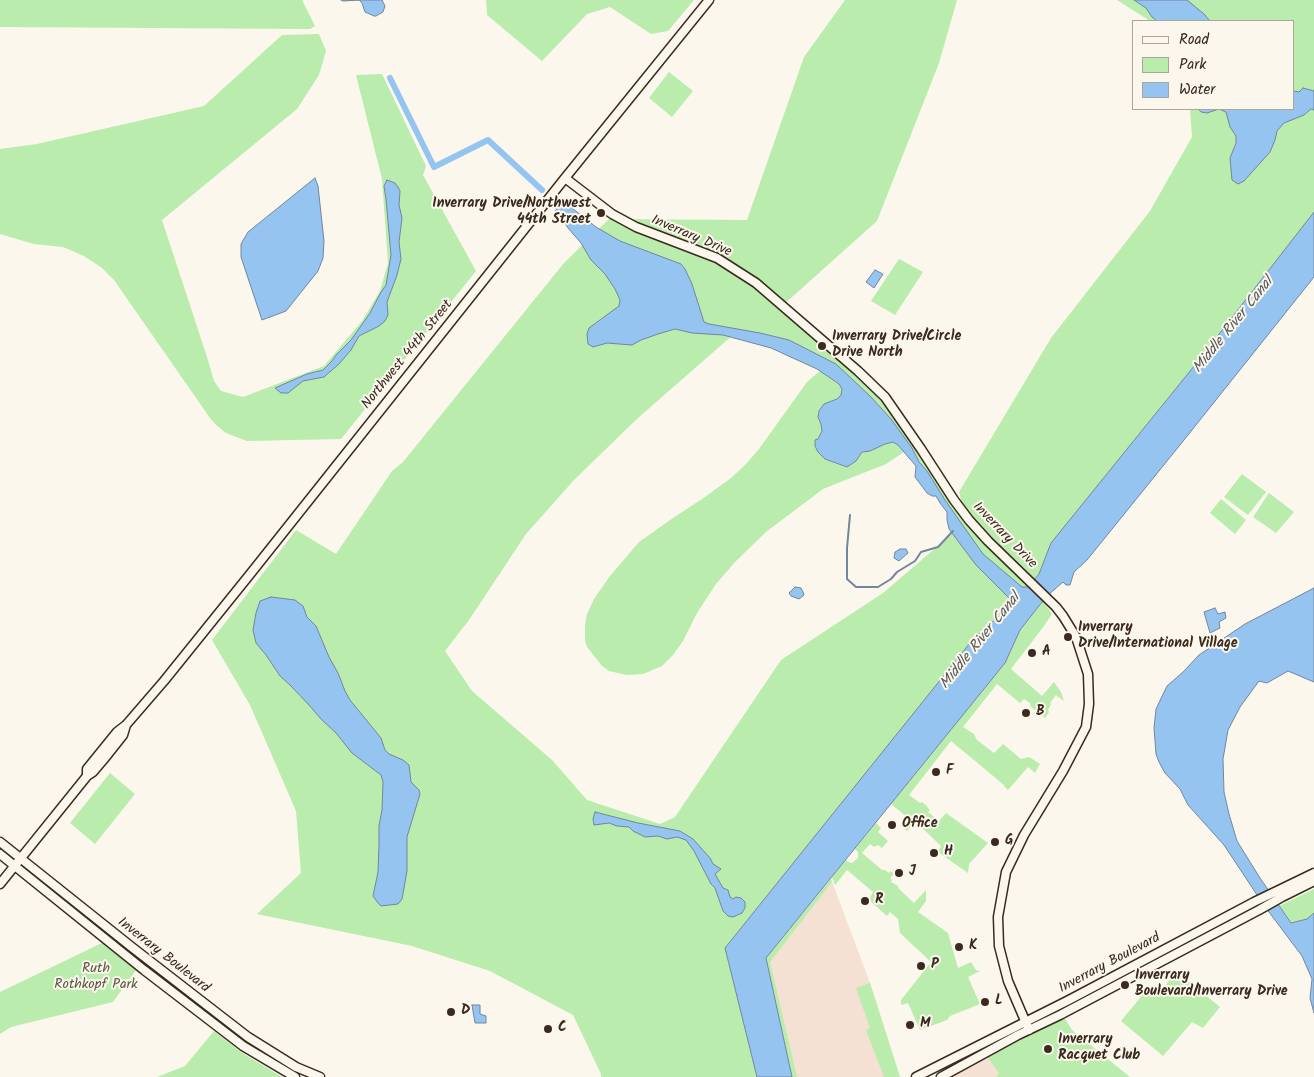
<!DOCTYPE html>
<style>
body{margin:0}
#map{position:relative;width:1314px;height:1077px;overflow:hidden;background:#fbf7ec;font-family:Kalam,sans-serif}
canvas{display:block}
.legend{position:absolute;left:1132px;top:20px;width:162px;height:90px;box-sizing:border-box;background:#fbf7ec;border:1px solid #aea59a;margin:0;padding:6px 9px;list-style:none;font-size:15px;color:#3b2a1e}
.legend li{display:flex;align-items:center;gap:10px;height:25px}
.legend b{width:25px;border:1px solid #aea59a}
</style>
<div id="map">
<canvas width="1314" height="1077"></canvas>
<ul class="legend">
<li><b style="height:6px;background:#fbf7ec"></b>Road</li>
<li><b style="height:14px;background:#b9ecad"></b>Park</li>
<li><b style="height:14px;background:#96c4f1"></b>Water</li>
</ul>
</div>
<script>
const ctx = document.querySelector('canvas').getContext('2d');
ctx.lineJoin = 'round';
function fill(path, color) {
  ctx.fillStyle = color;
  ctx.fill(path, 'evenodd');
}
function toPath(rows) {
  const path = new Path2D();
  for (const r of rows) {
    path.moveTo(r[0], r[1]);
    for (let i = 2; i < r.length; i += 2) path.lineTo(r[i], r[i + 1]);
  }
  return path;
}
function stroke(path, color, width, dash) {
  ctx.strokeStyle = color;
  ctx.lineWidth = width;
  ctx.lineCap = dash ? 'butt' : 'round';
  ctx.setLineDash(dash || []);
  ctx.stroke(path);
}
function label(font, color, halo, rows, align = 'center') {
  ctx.font = font + ' Kalam,sans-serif';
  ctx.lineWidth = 4;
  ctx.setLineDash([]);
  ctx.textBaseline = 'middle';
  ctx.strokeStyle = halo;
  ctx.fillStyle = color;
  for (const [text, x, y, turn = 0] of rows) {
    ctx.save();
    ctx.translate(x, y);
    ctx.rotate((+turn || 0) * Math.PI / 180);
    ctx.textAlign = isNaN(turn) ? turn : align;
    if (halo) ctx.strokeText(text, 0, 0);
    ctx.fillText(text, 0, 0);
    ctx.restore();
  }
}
fill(toPath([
 [831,879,870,983,900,1077,792,1077,766,958],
 [987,1057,1000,1073,996,1077,949,1077]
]), '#f4e1d3');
fill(toPath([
 [0,0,302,0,315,26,310,29,0,27],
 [486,0,694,0,668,31,651,34,610,7,587,14,542,61,487,15],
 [845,0,957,0,939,63,877,221,782,306,885,397,965,514,959,492,1051,338,1150,211,1192,137,1190,109,1293,109,1293,21,1150,21,1117,0,1314,0,1314,212,1195,365,1051,543,1039,574,1028,587,1022,587,1011,606,974,638,725,948,757,1077,601,1077,601,1074,573,1015,490,971,412,946,257,914,301,873,296,811,250,705,212,640,296,530,336,554,392,471,403,462,564,263,609,219,747,220,804,57],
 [734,334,786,345,864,394,930,481,959,528,883,593,781,660,675,817,660,824,587,800,552,760,472,691,445,651,469,620,526,534,574,480,639,417],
 [319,34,326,51,319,75,297,109,162,220,207,357,214,381,221,391,243,397,324,366,362,321,380,291,388,263,382,179,356,75,382,74,426,166,423,175,476,271,341,439,247,441,226,433,216,425,210,418,114,280,102,268,84,256,63,247,34,244,0,234,0,149,37,144,204,106,282,35],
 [669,72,693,91,672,117,649,98],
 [899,259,923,272,895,315,871,301],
 [820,371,839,384,842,389,841,395,837,400,824,404,818,417,821,424,822,431,818,439,815,440,815,446,818,452,825,459,846,467,856,461,861,452,870,451,885,444,893,442,898,445,904,452,886,464,823,489,766,532,735,562,716,584,697,613,683,641,673,655,662,666,643,674,627,675,609,671,602,666,587,647,585,641,585,625,587,614,594,599,610,576,639,542,673,518,705,497,731,478,746,464,759,449,807,382],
 [1242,474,1266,492,1248,515,1224,497],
 [1269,493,1294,512,1276,533,1253,517],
 [1221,499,1246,520,1235,534,1210,513],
 [1043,601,1052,614,1044,626,1011,669,1042,696,1054,682,1061,692,1064,701,1056,695,1050,703,1051,704,1048,710,1049,712,1045,718,1031,707,1030,703,1024,699,1020,703,997,684,963,727,974,734,977,740,994,753,1003,744,1021,759,1029,757,1040,764,1035,773,1028,767,1008,790,1004,786,1004,785,951,741,909,795,920,803,922,802,927,806,927,807,930,810,928,812,939,821,946,813,988,843,969,864,968,873,938,852,941,846,916,822,907,831,900,826,907,817,891,804,1005,663,1020,630],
 [110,773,135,794,95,844,70,823],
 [876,823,881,828,878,832,888,841,882,848,878,845,874,847,870,844,862,853,882,870,885,870,889,873,891,871,894,874,890,878,892,880,891,882,898,886,898,888,914,903,926,890,926,901,918,912,948,933,958,968,971,962,976,970,980,971,968,977,980,1004,950,1016,947,1020,920,1030,908,1003,901,1005,901,1000,931,962,900,933,898,919,890,912,887,916,869,900,873,892,847,870,835,885,832,877,846,860,848,862,852,863,858,858,858,852,855,849],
 [831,879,832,882,770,962,797,1077,790,1077,766,958],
 [1314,889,1314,913,1307,919,1291,923,1279,906],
 [102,943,136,970,113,1002,11,1027,0,1034,0,992],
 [1176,971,1220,1007,1203,1028,1192,1022,1163,1056,1121,1021,1149,987,1159,994],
 [870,983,900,1077,884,1077,866,1030,870,1028,856,988],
 [1064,1017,1072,1030,1130,1077,996,1077,999,1073,987,1057,1020,1039],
 [214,1031,244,1054,282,1077,157,1077,185,1066]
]), '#b9ecad');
const water = toPath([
 [341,0,382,0,385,6,383,12,376,16,374,16,365,12,362,3,359,0,343,1,341,0],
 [1134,0,1187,0,1204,14,1210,21,1157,21,1152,17,1146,8,1134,0],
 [1303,88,1314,91,1314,110,1311,109,1304,115,1284,123,1277,131,1275,140,1270,152,1244,181,1238,184,1232,180,1230,158,1236,143,1236,136,1230,127,1226,112,1219,109,1207,113,1201,112,1198,109,1293,109,1293,91,1299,92,1303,88],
 [315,178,318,186,324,241,323,258,318,271,286,311,262,320,241,257,241,244,248,232,315,178],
 [387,180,395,183,398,187,400,191,399,205,402,218,399,242,401,259,397,275,387,302,388,315,385,321,379,326,359,336,351,350,339,364,324,377,303,381,288,393,281,393,275,388,307,374,323,370,332,361,336,355,351,340,370,313,381,292,386,285,391,255,386,199,384,186,387,180],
 [563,201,596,227,620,241,681,264,685,269,692,284,704,322,709,324,760,333,789,340,836,364,870,396,891,419,912,448,919,462,927,471,945,500,983,554,1022,587,1028,587,1039,574,1051,543,1195,365,1314,212,1314,277,1180,445,1087,560,1074,572,1070,585,1066,585,1063,582,1046,597,1020,630,1005,663,766,958,792,1077,757,1077,725,948,974,638,1011,606,1011,600,976,565,949,529,947,520,947,512,940,503,936,496,932,496,927,493,915,477,916,466,898,445,893,442,885,444,870,451,862,452,856,461,847,467,825,459,818,452,815,446,815,440,818,439,822,431,821,424,818,417,819,411,824,404,837,399,841,395,842,389,839,384,817,369,771,348,723,335,692,333,675,329,658,334,641,340,632,345,607,343,593,347,588,344,587,334,589,328,619,306,620,300,615,289,605,274,591,260,581,243,568,228,561,217,555,211,563,201],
 [875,270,883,274,874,288,866,282,875,270],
 [900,549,906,549,908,553,899,561,894,558,895,552,900,549],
 [795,587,801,588,803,592,804,595,799,599,791,596,789,593,795,587],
 [1314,588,1314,682,1288,671,1267,683,1259,681,1240,707,1228,730,1223,759,1224,792,1229,814,1237,841,1260,878,1291,923,1307,919,1314,913,1314,1013,1310,998,1312,979,1302,956,1263,904,1224,845,1188,805,1180,789,1165,773,1159,762,1156,754,1154,728,1156,709,1167,686,1183,672,1199,655,1245,624,1314,588],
 [271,597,295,600,303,606,307,617,316,626,329,657,338,673,345,691,350,700,381,738,385,750,389,754,403,760,409,765,411,782,419,790,420,794,407,837,407,871,402,899,398,904,381,906,378,903,373,896,378,872,379,844,379,826,382,810,383,782,381,775,352,753,336,733,321,719,309,705,291,686,280,676,266,655,256,643,253,630,256,613,260,601,271,597],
 [1215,608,1218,614,1225,612,1226,618,1219,622,1220,628,1210,633,1204,612,1215,608],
 [595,812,638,823,680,831,693,839,710,858,713,864,721,869,715,874,723,888,728,890,730,897,733,899,736,897,741,898,745,902,745,908,742,913,733,917,728,916,723,911,715,888,711,884,694,851,686,840,677,837,667,839,658,836,645,837,633,831,629,827,617,826,609,823,594,825,593,819,595,812],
 [472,1005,480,1005,480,1014,486,1016,486,1023,475,1023,472,1005]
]);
fill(water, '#96c4f1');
stroke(water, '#72869d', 1);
stroke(toPath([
 [850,515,847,548,847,579,856,587,878,587,891,579,897,572,915,561,921,552,938,547,953,531]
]), '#72869d', 2);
stroke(toPath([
 [390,78,434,167,488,140,542,190]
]), '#96c4f1', 6);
const minor = toPath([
 [565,178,612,214,636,227,717,258,756,283,858,371,885,397,921,449,954,500,969,520,988,541,1056,607,1063,616,1076,637,1088,674,1089,704,1086,727,1063,771,1024,835,1006,872,998,917,999,946,1008,981,1029,1030],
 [87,776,87,769,117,732,126,725,164,681,251,573,565,178,709,0],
 [0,842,133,948,248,1037,296,1067,320,1077],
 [0,854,144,970,243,1046,295,1077],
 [0,884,87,776,93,772,104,759,123,735,126,725],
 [916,1077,1069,1000,1254,902,1314,873],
 [941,1077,1018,1035,1060,1015,1259,910,1282,897,1314,881]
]);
stroke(minor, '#3b2a1e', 11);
stroke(minor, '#fbf7ec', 8);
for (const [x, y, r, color] of [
 [601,213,5,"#3b2a1e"],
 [822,346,5,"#3b2a1e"],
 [1068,637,5,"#3b2a1e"],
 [1032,653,5,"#3b2a1e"],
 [1026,713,5,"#3b2a1e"],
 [936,772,5,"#3b2a1e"],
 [892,825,5,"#3b2a1e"],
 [995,842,5,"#3b2a1e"],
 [934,853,5,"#3b2a1e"],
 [899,873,5,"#3b2a1e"],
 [865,901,5,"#3b2a1e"],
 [959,947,5,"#3b2a1e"],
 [921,966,5,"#3b2a1e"],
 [1125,985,5,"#3b2a1e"],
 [985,1002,5,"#3b2a1e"],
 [451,1012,5,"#3b2a1e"],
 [910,1025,5,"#3b2a1e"],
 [548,1029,5,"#3b2a1e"],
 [1048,1049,5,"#3b2a1e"]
]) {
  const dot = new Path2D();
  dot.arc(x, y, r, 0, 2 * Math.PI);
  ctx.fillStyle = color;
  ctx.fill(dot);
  stroke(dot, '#fbf7ec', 2);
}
label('bold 14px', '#3b2a1e', '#fbf7ec', [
 ["Inverrary Drive/Northwest",591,205,"right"],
 ["44th Street",591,221,"right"],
 ["Inverrary Drive/Circle",832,338],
 ["Drive North",832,354],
 ["Inverrary",1078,629],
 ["Drive/International Village",1078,645],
 ["A",1042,653],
 ["B",1036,713],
 ["F",946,772],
 ["Office",902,825],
 ["G",1005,842],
 ["H",944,853],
 ["J",909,873],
 ["R",875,901],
 ["K",969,947],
 ["P",931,966],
 ["Inverrary",1135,977],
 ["Boulevard/Inverrary Drive",1135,993],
 ["L",995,1002],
 ["D",461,1012],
 ["M",920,1025],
 ["C",558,1029],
 ["Inverrary",1058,1041],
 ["Racquet Club",1058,1057]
], 'left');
label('14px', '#3b2a1e', '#fbf7ec', [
 ["Inverrary Drive",691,237,23],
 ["Northwest 44th Street",408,355,-51],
 ["Inverrary Drive",1004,536,46],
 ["Inverrary Boulevard",163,956,38],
 ["Inverrary Boulevard",1110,964,-28]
]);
label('14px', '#5a5a42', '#fbf7ec', [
 ["Ruth",96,970],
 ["Rothkopf Park",96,986]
]);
label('italic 15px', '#56585d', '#fbf7ec', [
 ["Middle River Canal",1234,326,-51],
 ["Middle River Canal",981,642,-51]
]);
</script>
